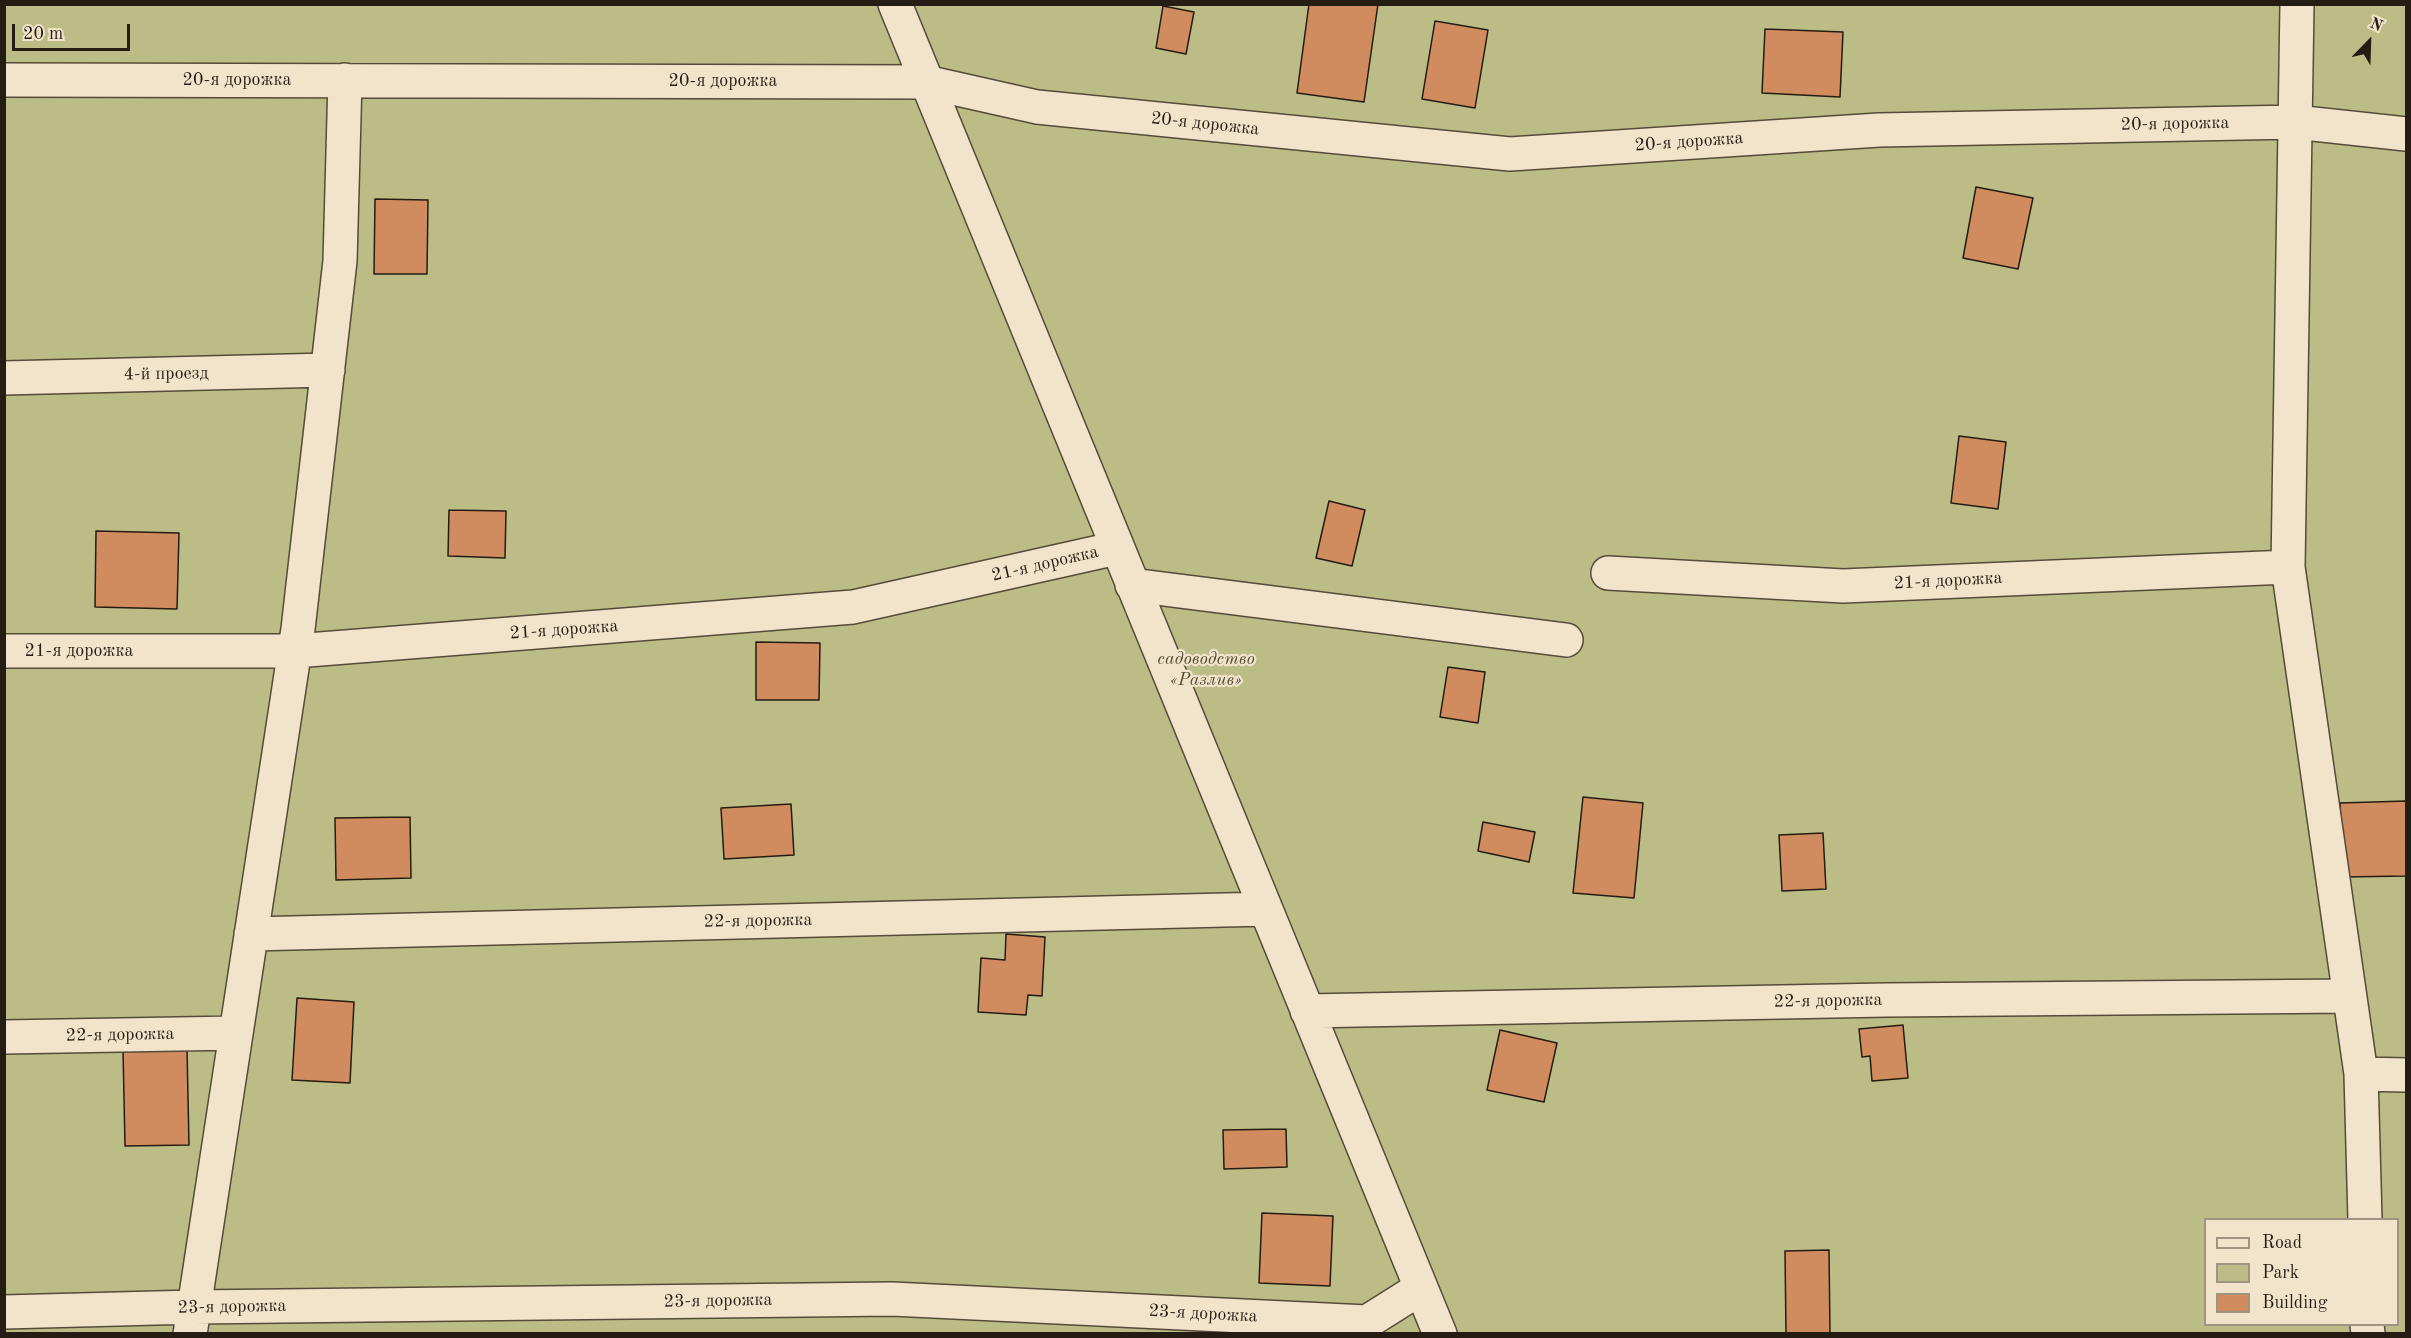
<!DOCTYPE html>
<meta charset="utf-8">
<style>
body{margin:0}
#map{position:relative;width:2411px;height:1338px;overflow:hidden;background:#e9d5ad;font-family:"Old Standard TT",serif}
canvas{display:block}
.frame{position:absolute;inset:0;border:6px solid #251c13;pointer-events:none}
.legend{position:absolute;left:2204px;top:1218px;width:195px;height:108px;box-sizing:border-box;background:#f1e4ca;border:2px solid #9f9481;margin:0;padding:8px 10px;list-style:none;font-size:18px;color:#251c13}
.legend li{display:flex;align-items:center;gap:12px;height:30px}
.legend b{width:30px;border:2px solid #9f9481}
.north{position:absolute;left:2339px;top:12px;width:60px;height:60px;-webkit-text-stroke:4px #f1e4ca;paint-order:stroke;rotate:23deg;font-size:16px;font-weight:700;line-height:24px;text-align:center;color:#251c13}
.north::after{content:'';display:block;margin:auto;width:21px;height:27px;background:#251c13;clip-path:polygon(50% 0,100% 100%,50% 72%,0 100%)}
.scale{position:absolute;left:12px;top:24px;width:118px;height:27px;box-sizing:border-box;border:3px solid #251c13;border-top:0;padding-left:8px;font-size:18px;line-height:21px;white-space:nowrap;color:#251c13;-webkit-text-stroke:4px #f1e4ca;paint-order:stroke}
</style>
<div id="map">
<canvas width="2411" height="1338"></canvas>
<div class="frame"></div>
<ul class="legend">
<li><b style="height:8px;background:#f1e4ca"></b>Road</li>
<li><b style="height:16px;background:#bbbc86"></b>Park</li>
<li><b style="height:16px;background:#d08b5e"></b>Building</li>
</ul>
<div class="north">N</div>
<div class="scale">20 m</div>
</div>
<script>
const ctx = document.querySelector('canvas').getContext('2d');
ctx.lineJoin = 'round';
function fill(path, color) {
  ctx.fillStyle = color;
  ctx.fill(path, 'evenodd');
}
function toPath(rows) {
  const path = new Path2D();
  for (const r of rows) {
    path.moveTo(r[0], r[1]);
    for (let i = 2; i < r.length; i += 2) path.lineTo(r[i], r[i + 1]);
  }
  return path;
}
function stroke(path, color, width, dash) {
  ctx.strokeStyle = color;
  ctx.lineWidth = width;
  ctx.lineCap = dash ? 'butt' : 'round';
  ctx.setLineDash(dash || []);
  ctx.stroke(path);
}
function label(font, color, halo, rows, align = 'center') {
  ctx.font = font + ' "Old Standard TT",serif';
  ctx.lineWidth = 4.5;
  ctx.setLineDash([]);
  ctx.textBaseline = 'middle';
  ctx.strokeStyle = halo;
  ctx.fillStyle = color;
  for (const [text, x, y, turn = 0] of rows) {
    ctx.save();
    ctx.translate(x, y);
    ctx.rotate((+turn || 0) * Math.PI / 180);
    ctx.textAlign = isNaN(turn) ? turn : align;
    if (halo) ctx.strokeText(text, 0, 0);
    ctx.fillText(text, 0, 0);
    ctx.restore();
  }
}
fill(toPath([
 [5,5,2406,5,2406,1333,5,1334],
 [2206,1220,2398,1220,2398,1324,2206,1324]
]), '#bbbc86');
const building = toPath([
 [1309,4,1378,4,1364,102,1297,93,1309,4],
 [1163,6,1194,12,1186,54,1156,48,1163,6],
 [1435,21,1488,30,1475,108,1422,99,1435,21],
 [1765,29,1843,32,1840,97,1762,93,1765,29],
 [1976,187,2033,198,2018,269,1963,258,1976,187],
 [375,199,428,200,427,274,374,274,375,199],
 [1959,436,2006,442,1998,509,1951,503,1959,436],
 [1329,501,1365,510,1352,566,1316,558,1329,501],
 [449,510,506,511,505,558,448,556,449,510],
 [96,531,179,533,177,609,95,607,96,531],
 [756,642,820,643,819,700,756,700,756,642],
 [1448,667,1485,672,1478,723,1440,717,1448,667],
 [1583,797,1643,803,1634,898,1573,893,1583,797],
 [2406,801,2406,876,2342,877,2340,803,2406,801],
 [791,804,794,855,724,859,721,808,791,804],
 [410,817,411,878,336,880,335,818,410,817],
 [1483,822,1535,832,1529,862,1478,851,1483,822],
 [1823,833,1826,889,1782,891,1779,835,1823,833],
 [1006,934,1045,937,1042,996,1028,995,1026,1015,978,1012,981,958,1005,960,1006,934],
 [297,998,354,1002,350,1083,292,1080,297,998],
 [1903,1025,1908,1078,1872,1081,1870,1056,1862,1057,1859,1029,1903,1025],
 [1500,1030,1557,1043,1544,1102,1487,1090,1500,1030],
 [187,1049,189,1145,125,1146,123,1050,187,1049],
 [1286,1129,1287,1167,1224,1169,1223,1130,1286,1129],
 [1262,1213,1333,1216,1330,1286,1259,1283,1262,1213],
 [1829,1250,1830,1334,1786,1334,1785,1251,1829,1250]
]);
fill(building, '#d08b5e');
stroke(building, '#251c13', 1.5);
const street = toPath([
 [895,4,1440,1334],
 [2297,4,2288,567,2361,1074,2365,1220],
 [4,80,926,82,1037,107,1510,154,1879,130,2295,122,2406,134],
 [4,378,328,370],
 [1608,573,1843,586,2288,567],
 [1132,585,1566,640],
 [4,651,295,651,853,607,1117,548],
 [251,934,1265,909],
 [1307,1011,1886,1000,2349,996],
 [4,1037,236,1033],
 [2361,1074,2406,1075],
 [4,1312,194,1307,892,1299,1367,1322,1421,1288],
 [2367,1324,2368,1334],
 [190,1334,298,629,340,261,345,80]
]);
stroke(street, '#564a3a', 36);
stroke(street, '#f1e4ca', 33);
label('18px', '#251c13', '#f1e4ca', [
 ["20-я дорожка",237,80],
 ["20-я дорожка",723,81],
 ["20-я дорожка",1205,124,6],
 ["20-я дорожка",2175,124,-1],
 ["20-я дорожка",1689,142,-4],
 ["4-й проезд",166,374,-1],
 ["21-я дорожка",1045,564,-13],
 ["21-я дорожка",1948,581,-3],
 ["21-я дорожка",564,630,-4],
 ["21-я дорожка",79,651],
 ["22-я дорожка",758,921,-1],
 ["22-я дорожка",1828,1001,-1],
 ["22-я дорожка",120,1035,-1],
 ["23-я дорожка",718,1301,-1],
 ["23-я дорожка",232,1307,-1],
 ["23-я дорожка",1203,1314,3]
]);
label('italic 18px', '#524c36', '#f1e4ca', [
 ["садоводство",1206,659],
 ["«Разлив»",1206,680]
]);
</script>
